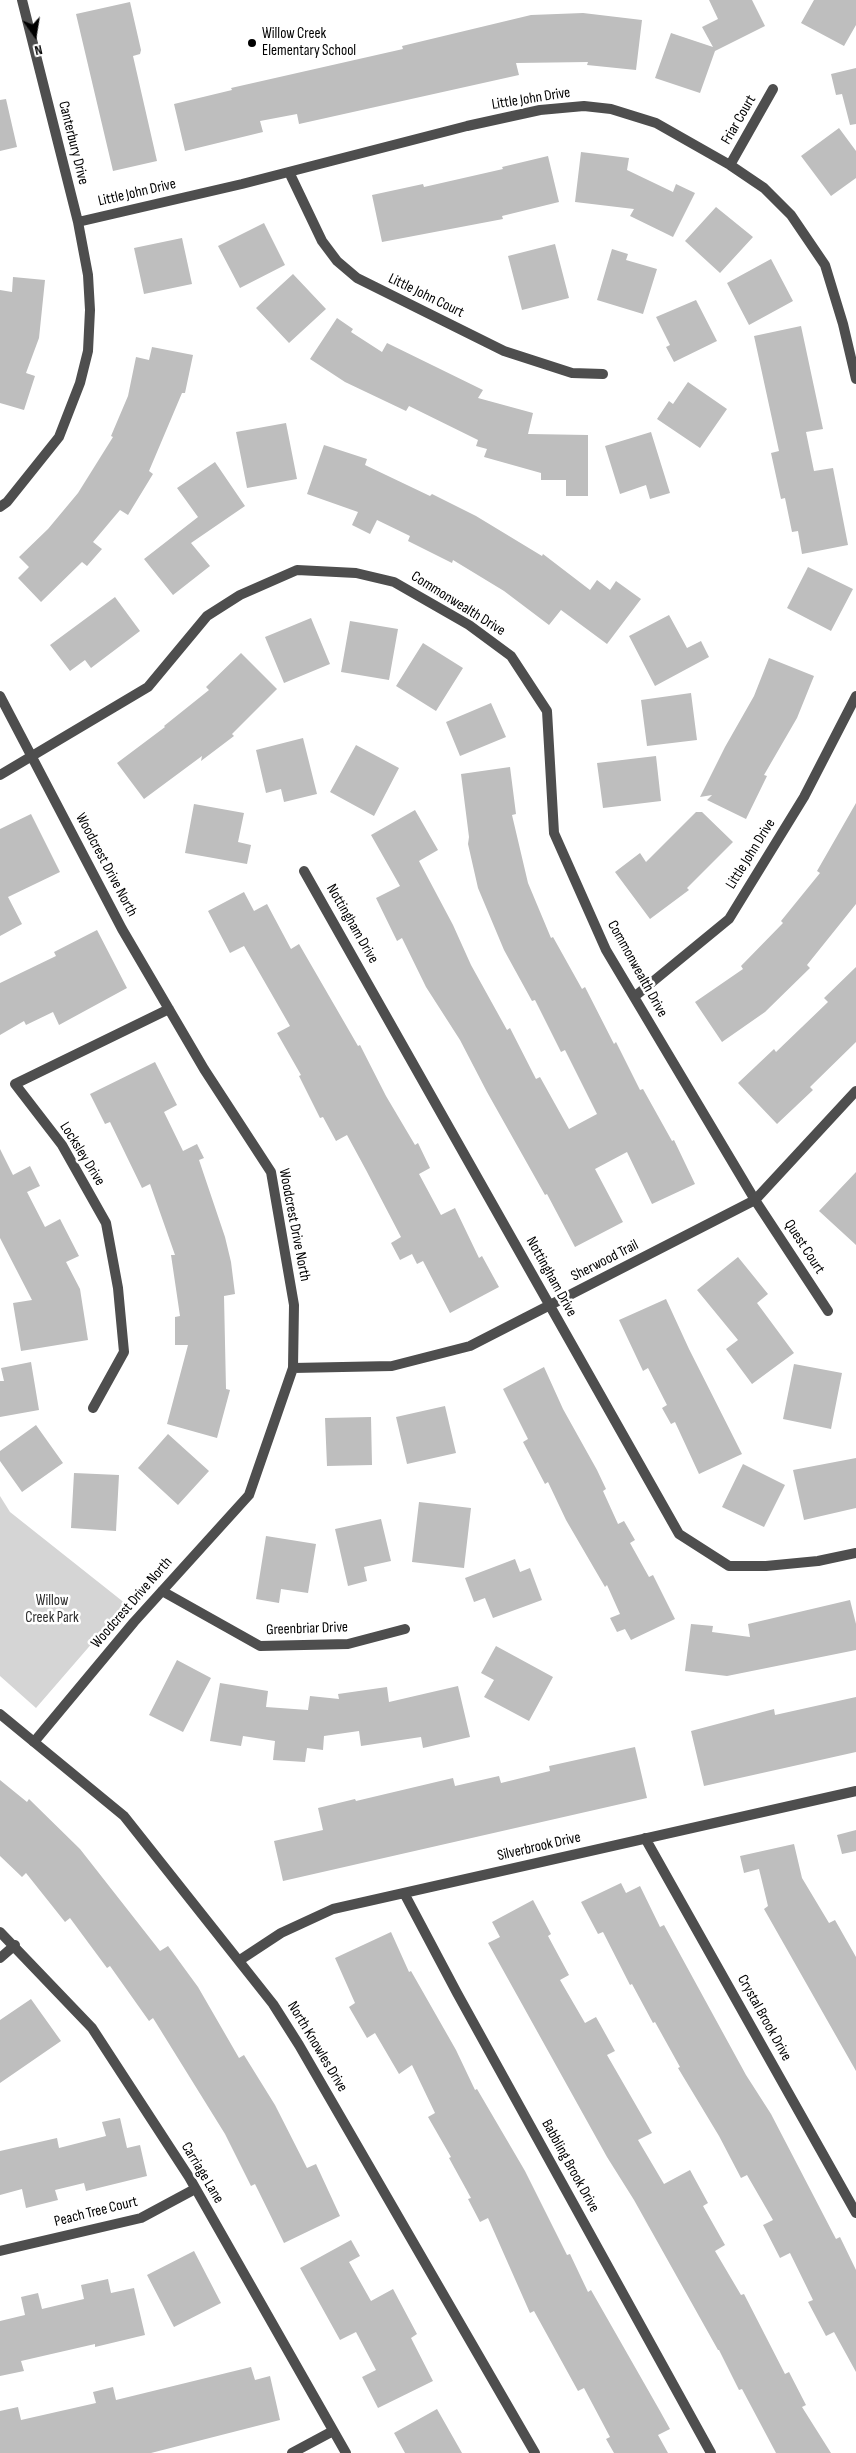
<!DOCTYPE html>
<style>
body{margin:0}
#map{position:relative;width:856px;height:2453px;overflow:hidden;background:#fff;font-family:"Sofia Sans Condensed",sans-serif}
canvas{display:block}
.north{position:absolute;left:10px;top:10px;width:50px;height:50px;-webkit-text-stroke:4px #fff;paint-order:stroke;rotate:167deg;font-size:14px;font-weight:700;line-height:20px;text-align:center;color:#000}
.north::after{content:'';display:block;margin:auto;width:18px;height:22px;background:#000;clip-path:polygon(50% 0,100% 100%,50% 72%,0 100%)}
</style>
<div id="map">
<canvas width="856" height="2453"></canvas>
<div class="north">N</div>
</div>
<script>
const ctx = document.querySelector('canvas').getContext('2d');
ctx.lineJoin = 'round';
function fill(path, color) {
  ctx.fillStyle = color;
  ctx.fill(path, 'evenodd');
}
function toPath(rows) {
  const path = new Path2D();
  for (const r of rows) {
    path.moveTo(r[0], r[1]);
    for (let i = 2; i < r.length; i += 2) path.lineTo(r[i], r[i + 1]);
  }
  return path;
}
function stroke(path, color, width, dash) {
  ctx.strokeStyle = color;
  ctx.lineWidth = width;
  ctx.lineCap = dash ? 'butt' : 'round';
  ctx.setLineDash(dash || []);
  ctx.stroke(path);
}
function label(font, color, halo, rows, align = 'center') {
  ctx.font = font + ' "Sofia Sans Condensed",sans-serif';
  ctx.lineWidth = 5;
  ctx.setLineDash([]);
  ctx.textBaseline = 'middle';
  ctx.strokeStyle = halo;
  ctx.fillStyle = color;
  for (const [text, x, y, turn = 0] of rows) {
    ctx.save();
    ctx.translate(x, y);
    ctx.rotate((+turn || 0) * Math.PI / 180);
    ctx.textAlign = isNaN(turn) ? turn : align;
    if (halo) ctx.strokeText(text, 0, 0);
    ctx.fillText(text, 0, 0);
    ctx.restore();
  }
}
fill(toPath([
 [0,1496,10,1512,126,1604,36,1708,0,1676]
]), '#d5d5d5');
fill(toPath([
 [709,0,752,0,765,26,715,51,700,93,655,78,671,33,713,47,702,27,718,19],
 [814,0,856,0,856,25,844,46,801,23],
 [130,2,141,50,140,54,133,56,157,161,113,171,76,14],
 [583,13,642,20,636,70,587,65,588,62,516,63,519,75,299,124,297,114,260,121,263,132,185,151,174,104,232,90,231,88,403,49,402,46,531,15],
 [856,68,856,124,850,125,842,94,836,95,831,74],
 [6,99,17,147,0,151,0,100],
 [839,128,856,151,856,178,831,196,801,156],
 [581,152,629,158,627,170,673,192,676,184,695,193,673,237,630,216,634,209,575,202],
 [548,156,559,202,502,216,503,219,382,242,372,195,423,184,424,187,503,169,502,167],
 [716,207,753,237,720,273,685,241],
 [264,223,285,265,240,288,218,246],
 [182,238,192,284,144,294,134,248],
 [555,244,569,298,522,310,508,256],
 [612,249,628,254,626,260,657,269,643,314,597,300],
 [771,259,793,301,749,325,727,283],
 [293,274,326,309,289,343,256,308],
 [13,277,45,280,39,338,26,373,35,376,24,410,0,403,0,290,12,292],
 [696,300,717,341,674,362,666,347,670,345,656,317],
 [337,318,353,329,351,332,382,352,387,343,483,390,478,398,533,413,528,434,588,435,588,496,566,496,566,480,541,480,541,473,484,457,487,449,476,446,478,440,409,406,406,411,345,382,310,359],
 [801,326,823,429,806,432,814,471,833,468,848,545,802,554,798,531,792,532,785,498,781,499,771,453,779,451,754,336],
 [152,347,193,355,185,393,182,393,149,471,153,474,128,515,120,510,93,542,102,549,87,566,82,562,41,602,18,578,29,567,19,557,48,529,78,493,113,437,111,436,128,396,136,357,149,360],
 [688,382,727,409,700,448,657,419,669,401,673,404],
 [286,423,297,479,247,488,236,432],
 [651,432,670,493,650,499,646,485,620,494,605,446],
 [324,445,367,459,365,465,430,496,432,494,476,516,542,556,543,554,590,590,597,580,610,590,616,581,641,599,607,644,561,610,549,625,504,591,453,560,452,563,408,541,410,536,377,520,370,534,352,525,358,512,307,494],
 [215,462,245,506,191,543,210,566,173,595,144,559,198,517,177,488],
 [808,567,853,589,831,631,787,608],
 [115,597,140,631,91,668,85,660,70,671,50,645],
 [669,615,687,648,701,641,709,657,655,686,629,636],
 [311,618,330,664,284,683,265,637],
 [350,621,398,629,389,680,341,672],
 [423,643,463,668,436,711,396,686],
 [241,653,277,689,232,734,234,736,201,761,202,756,144,799,117,763,165,727,164,726,209,690,206,687],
 [769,658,814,676,797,718,764,775,767,776,746,819,707,800,712,795,700,797,725,747,754,696],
 [691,693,697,740,647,746,641,700],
 [491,703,506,737,460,756,446,722],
 [303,738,317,794,284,802,281,789,266,793,256,750],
 [356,745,399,768,374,816,330,792],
 [656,756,661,801,603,808,597,763],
 [510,767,516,814,512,815,528,883,551,938,553,937,582,989,585,987,614,1044,616,1042,640,1090,643,1089,672,1141,674,1140,695,1184,652,1204,627,1152,595,1169,623,1222,575,1247,547,1194,545,1195,487,1092,460,1040,426,987,402,938,397,941,376,898,400,886,371,835,415,810,438,850,419,861,453,925,471,965,507,1030,510,1028,536,1079,540,1077,569,1129,597,1114,565,1050,561,1052,535,1000,532,1001,504,950,478,888,468,844,469,837,461,774],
 [856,803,856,904,807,965,810,968,765,1012,722,1042,695,1002,743,969,741,966,783,923,781,921,820,873,817,871],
 [194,804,244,813,238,842,251,845,247,864,185,853],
 [696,812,702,812,733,842,687,888,689,890,650,919,615,872,640,853,646,862],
 [31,814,60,872,8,897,22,924,0,936,0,829],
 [244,892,254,911,267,904,291,949,299,944,358,1046,360,1045,386,1096,415,1145,418,1143,430,1168,419,1174,441,1215,455,1208,479,1258,482,1256,499,1287,450,1313,423,1261,417,1264,412,1254,400,1260,391,1243,401,1237,366,1170,347,1135,336,1141,323,1117,320,1118,299,1076,301,1075,277,1033,290,1026,244,946,230,953,208,911],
 [97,930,127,988,59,1025,53,1012,26,1025,24,1021,0,1035,0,983,56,956,54,952],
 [856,967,856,1042,810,1087,813,1090,777,1124,738,1083,774,1049,776,1052,828,1002,824,998],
 [155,1062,177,1105,164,1112,183,1151,197,1144,204,1158,199,1160,225,1237,231,1262,235,1294,224,1296,226,1389,230,1390,217,1438,167,1424,188,1345,175,1345,175,1317,180,1316,171,1255,175,1255,150,1184,142,1188,110,1122,105,1124,90,1094],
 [0,1149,13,1175,30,1166,40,1186,27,1192,45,1227,60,1219,79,1256,66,1262,80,1289,88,1340,21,1351,13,1303,32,1300,0,1238],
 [856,1172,856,1245,819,1211],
 [738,1257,768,1294,757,1303,794,1353,752,1384,726,1349,738,1340,697,1290],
 [666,1299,689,1349,742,1454,699,1474,675,1422,671,1424,662,1408,667,1405,648,1368,643,1371,619,1320],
 [31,1362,39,1410,0,1417,0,1381,4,1381,1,1368],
 [794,1364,842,1373,831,1429,783,1419],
 [544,1367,563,1409,597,1470,606,1489,603,1491,618,1524,624,1521,635,1540,630,1543,649,1577,653,1575,675,1619,631,1640,625,1629,617,1632,610,1618,620,1614,607,1585,605,1587,566,1520,548,1482,545,1484,523,1442,528,1439,503,1389],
 [445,1406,456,1453,407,1464,396,1417],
 [371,1417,372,1465,327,1466,325,1418],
 [36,1425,63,1463,22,1492,0,1461,0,1451],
 [168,1434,209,1471,178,1505,138,1468],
 [856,1458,856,1508,804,1520,793,1470],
 [743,1464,785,1485,764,1527,722,1507],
 [74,1473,119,1475,116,1531,71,1528],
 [419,1502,471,1508,464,1568,412,1562],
 [381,1519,391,1561,364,1567,367,1581,348,1586,335,1529],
 [266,1536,316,1544,308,1593,281,1589,279,1603,256,1599],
 [515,1559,520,1572,530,1568,542,1600,493,1618,485,1598,474,1602,465,1578],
 [850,1600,856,1624,856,1650,727,1676,685,1671,691,1624,713,1626,712,1632,750,1637,748,1624],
 [496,1646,553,1677,529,1721,484,1697,494,1680,481,1673],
 [177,1660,211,1678,183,1732,149,1715],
 [220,1683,268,1691,266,1707,308,1710,310,1696,339,1699,338,1694,387,1687,389,1702,458,1686,470,1737,423,1748,421,1737,361,1746,359,1731,324,1736,323,1750,307,1748,305,1762,273,1760,275,1741,243,1736,241,1746,210,1741],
 [856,1697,856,1752,704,1786,691,1731,774,1709,775,1715],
 [635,1747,647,1798,283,1881,274,1841,323,1830,318,1808,355,1799,356,1801,453,1778,455,1786,499,1776,501,1783,550,1771,549,1766],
 [0,1780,27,1802,29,1799,80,1849,160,1951,168,1946,198,1987,239,2058,244,2055,275,2105,307,2168,316,2164,340,2216,284,2243,255,2184,251,2186,225,2134,153,2018,149,2021,110,1966,107,1968,70,1918,65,1922,26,1873,22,1877,0,1856],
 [856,1830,856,1851,842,1854,837,1835],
 [794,1844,802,1878,829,1923,835,1920,856,1957,856,2071,764,1909,768,1906,759,1869,744,1873,740,1856],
 [621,1883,626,1893,640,1886,660,1927,664,1925,746,2075,771,2114,836,2239,840,2237,856,2270,856,2372,834,2332,826,2336,808,2302,813,2300,790,2253,780,2258,763,2225,773,2220,747,2175,741,2178,719,2136,678,2068,680,2067,655,2022,653,2023,632,1984,630,1985,603,1932,598,1934,581,1902],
 [533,1900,551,1934,548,1936,569,1975,560,1980,585,2023,596,2017,615,2051,607,2055,652,2133,638,2140,664,2184,690,2170,708,2203,703,2206,725,2245,715,2251,741,2295,744,2294,785,2374,789,2372,806,2405,802,2407,831,2453,776,2453,742,2389,739,2390,719,2350,718,2350,634,2200,607,2157,488,1943,500,1937,492,1922],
 [391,1932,409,1972,411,1971,456,2050,475,2090,477,2089,525,2171,567,2255,570,2254,588,2292,591,2290,660,2411,670,2429,658,2435,668,2453,614,2453,606,2439,610,2437,584,2388,578,2391,534,2311,530,2313,488,2218,480,2222,468,2199,471,2198,449,2158,451,2157,428,2117,435,2113,412,2065,399,2074,375,2033,367,2038,349,2007,355,2003,335,1958],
 [31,1999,61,2041,0,2083,0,2020],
 [120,2118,127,2148,140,2145,147,2176,86,2191,84,2183,55,2190,58,2200,26,2208,22,2189,0,2195,0,2151,57,2138,59,2148,106,2136,102,2122],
 [351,2240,360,2256,349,2262,371,2301,393,2289,417,2334,411,2338,433,2381,378,2408,362,2377,376,2370,356,2332,340,2340,300,2268],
 [194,2251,221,2303,174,2327,147,2275],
 [108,2279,111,2293,134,2288,145,2335,95,2347,95,2344,21,2361,24,2371,0,2376,0,2321,25,2315,21,2297,38,2293,42,2309,84,2299,81,2285],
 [251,2367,255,2380,270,2376,280,2420,151,2453,0,2453,0,2411,18,2407,21,2420,96,2403,93,2392,113,2387,116,2400],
 [437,2409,462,2453,405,2453,394,2433]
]), '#bebebe');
stroke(toPath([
 [730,165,773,89],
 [289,172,322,241,337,261,357,278,504,351,572,373,603,374],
 [78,222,242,184,467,126,540,110,584,106,611,109,656,123,730,165,764,188,791,215,825,265,843,324,856,379],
 [0,507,7,502,59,437,80,383,88,351,90,310,88,275,78,222,22,0],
 [0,696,122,929,204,1069,271,1172,294,1305,293,1368,249,1495,134,1622,34,1742],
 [0,775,148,687,207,616,240,595,297,570,356,573,394,582,469,625,511,656,547,711,554,833,606,950,755,1200,828,1311],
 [304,871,679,1534,729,1566,766,1566,818,1561,856,1553],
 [634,997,729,919,804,797,856,696],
 [293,1368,392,1366,470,1346,755,1200,856,1091],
 [93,1408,124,1352,118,1288,106,1223,62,1145,15,1084,169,1009],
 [162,1591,260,1646,348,1644,405,1629],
 [645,1838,856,2213],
 [404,1893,457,1993,711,2453],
 [0,1932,92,2028,189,2177,346,2453],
 [0,1958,15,1945],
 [240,1960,281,1933,333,1909,856,1791],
 [0,2251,141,2218,195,2189],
 [292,2453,333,2431]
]), '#4e4e4e', 10);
stroke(toPath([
 [0,1714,124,1816,273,2004,299,2045,535,2453]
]), '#4e4e4e', 10);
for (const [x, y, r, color] of [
 [252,43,5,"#000"]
]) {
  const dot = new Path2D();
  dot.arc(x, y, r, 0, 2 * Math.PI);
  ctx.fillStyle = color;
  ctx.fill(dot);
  stroke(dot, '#fff', 2);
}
label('15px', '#000', '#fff', [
 ["Willow Creek",262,34],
 ["Elementary School",262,51]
], 'left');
label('15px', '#000', '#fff', [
 ["Little John Drive",531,99,-9],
 ["Friar Court",739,120,-60],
 ["Canterbury Drive",73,143,76],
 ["Little John Drive",137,193,-13],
 ["Little John Court",426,296,26],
 ["Commonwealth Drive",458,604,32],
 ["Little John Drive",751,854,-58],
 ["Woodcrest Drive North",106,865,62],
 ["Nottingham Drive",352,924,60],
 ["Commonwealth Drive",637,969,61],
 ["Locksley Drive",82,1154,58],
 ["Woodcrest Drive North",294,1225,79],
 ["Quest Court",804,1247,57],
 ["Sherwood Trail",605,1261,-27],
 ["Nottingham Drive",551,1277,61],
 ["Woodcrest Drive North",132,1603,-49],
 ["Greenbriar Drive",307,1629,-2],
 ["Silverbrook Drive",539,1847,-13],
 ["Crystal Brook Drive",764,2018,61],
 ["North Knowles Drive",317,2047,59],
 ["Babbling Brook Drive",570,2166,61],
 ["Carriage Lane",202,2173,59],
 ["Peach Tree Court",96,2212,-14]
]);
label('15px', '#2c2c2c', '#fff', [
 ["Willow",52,1601],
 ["Creek Park",52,1618]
]);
</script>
